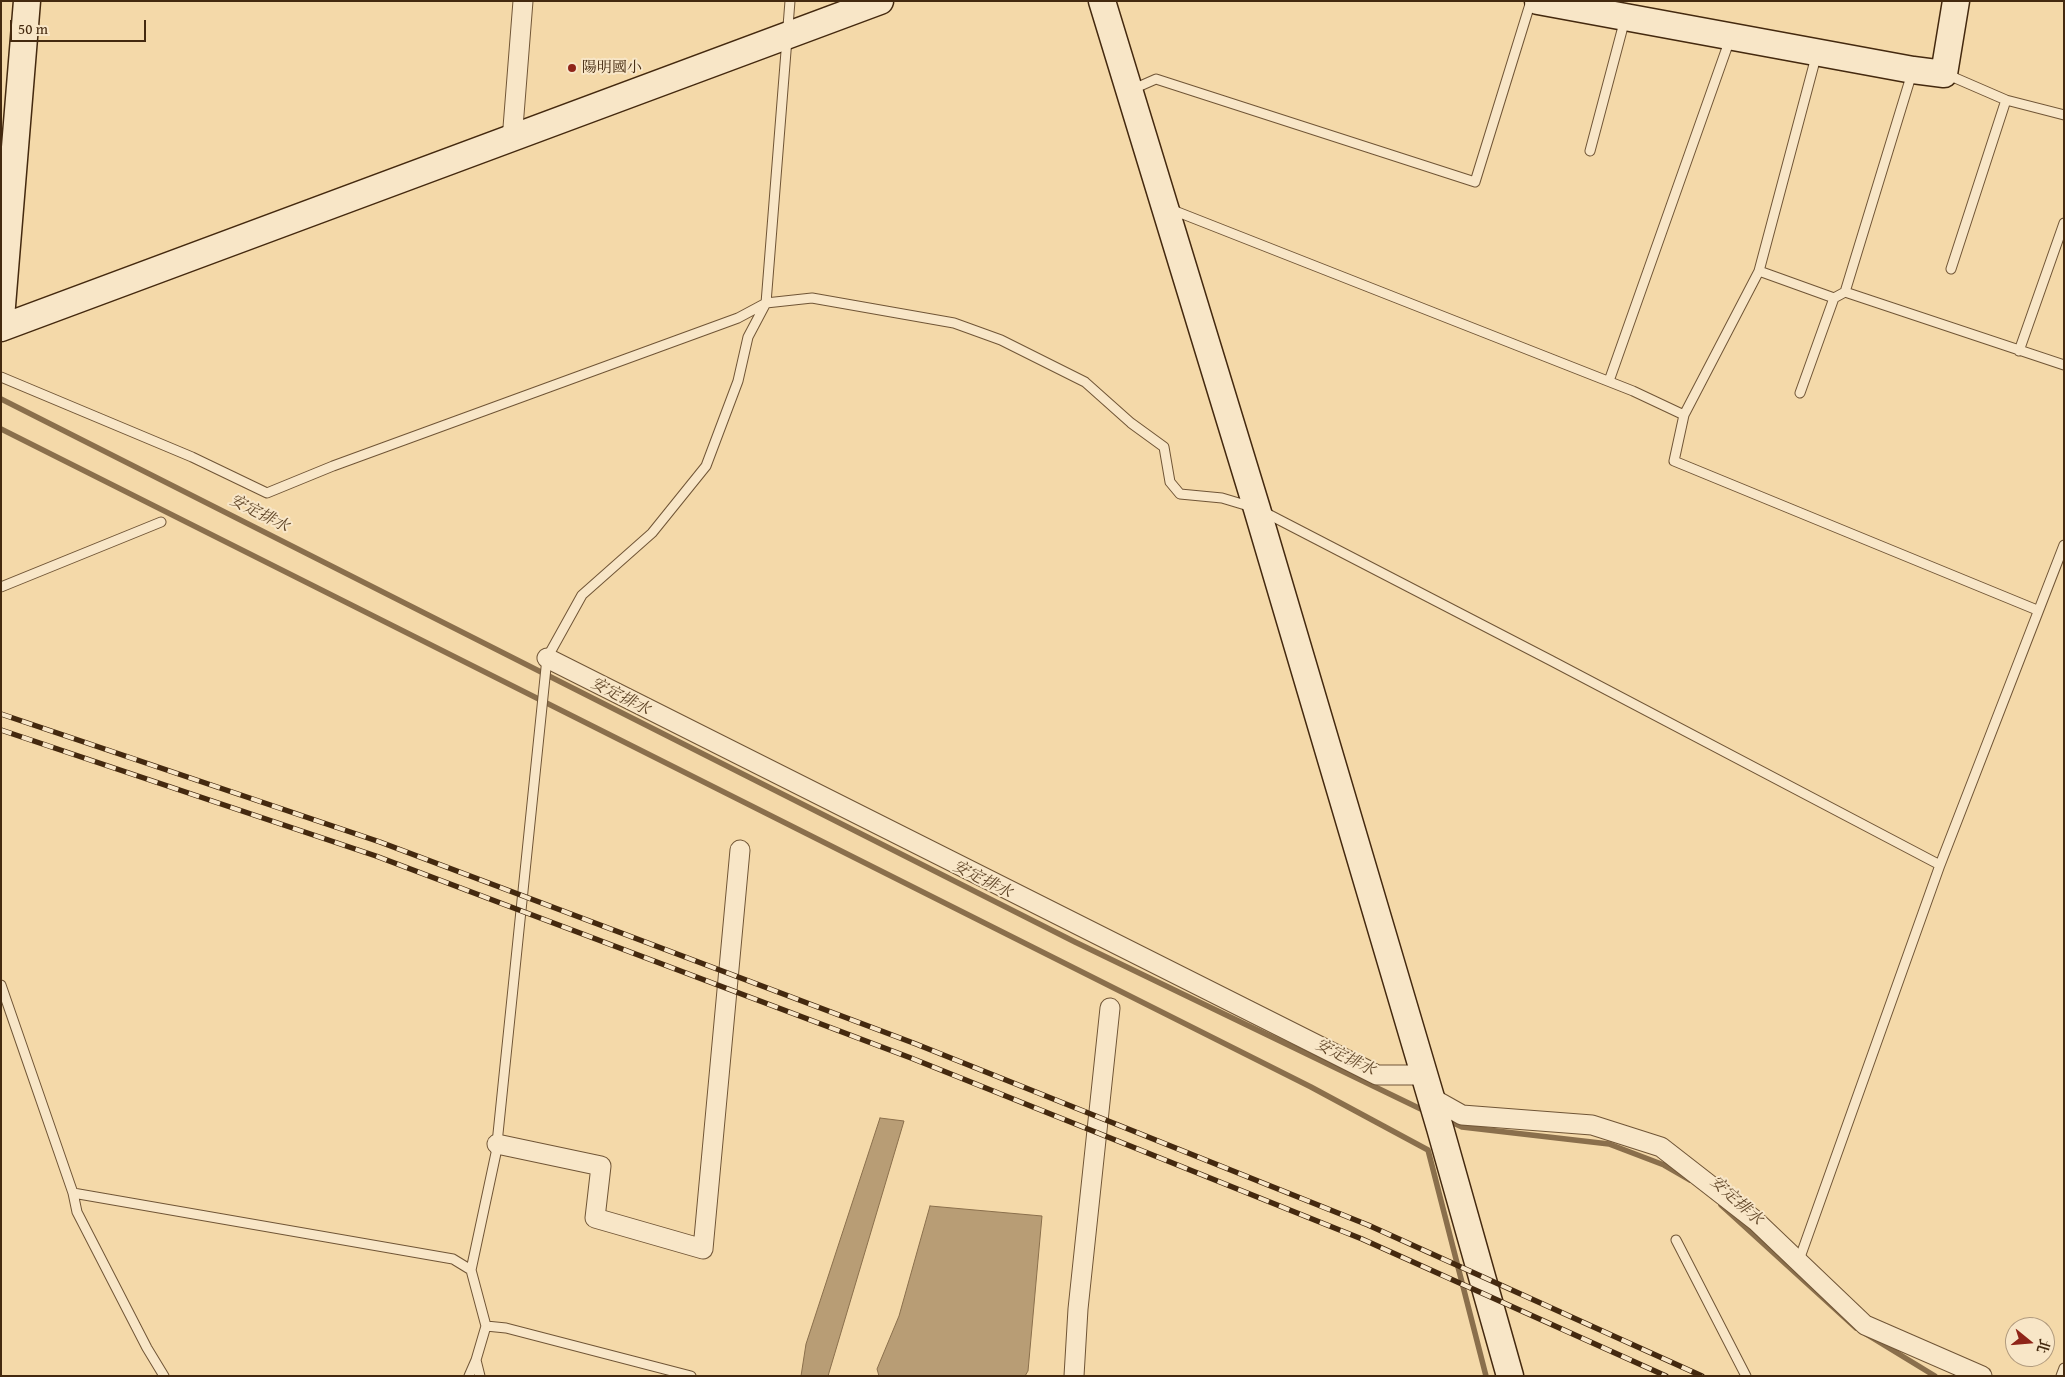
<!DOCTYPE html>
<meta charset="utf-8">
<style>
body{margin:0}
#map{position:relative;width:2065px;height:1377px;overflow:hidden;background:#f4d9a9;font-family:"Gentium Book Plus","Noto Serif TC",serif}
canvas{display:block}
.frame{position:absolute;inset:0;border:2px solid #44290f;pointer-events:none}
.north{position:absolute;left:2005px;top:1317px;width:50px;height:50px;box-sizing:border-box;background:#f8e6c7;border:1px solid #b09a7d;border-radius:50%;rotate:107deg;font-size:14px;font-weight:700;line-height:20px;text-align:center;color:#44290f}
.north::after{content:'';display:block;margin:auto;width:18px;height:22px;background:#8f2418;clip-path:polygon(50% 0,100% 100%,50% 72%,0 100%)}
.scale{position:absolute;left:10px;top:20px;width:136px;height:22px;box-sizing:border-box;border:2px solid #44290f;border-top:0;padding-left:6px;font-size:15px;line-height:18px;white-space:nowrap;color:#44290f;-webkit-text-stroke:4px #f8e6c7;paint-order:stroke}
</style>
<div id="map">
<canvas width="2065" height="1377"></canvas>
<div class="frame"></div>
<div class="north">北</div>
<div class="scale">50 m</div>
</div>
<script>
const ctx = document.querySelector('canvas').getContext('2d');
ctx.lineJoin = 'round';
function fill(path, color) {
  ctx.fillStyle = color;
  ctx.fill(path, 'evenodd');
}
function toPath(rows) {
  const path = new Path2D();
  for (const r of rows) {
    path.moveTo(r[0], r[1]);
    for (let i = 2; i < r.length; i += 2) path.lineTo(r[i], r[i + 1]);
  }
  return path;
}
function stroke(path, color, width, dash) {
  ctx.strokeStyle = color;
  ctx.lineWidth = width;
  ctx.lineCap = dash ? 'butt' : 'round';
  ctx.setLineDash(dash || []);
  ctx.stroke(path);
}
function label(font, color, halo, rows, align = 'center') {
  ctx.font = font + ' "Gentium Book Plus","Noto Serif TC",serif';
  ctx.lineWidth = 4;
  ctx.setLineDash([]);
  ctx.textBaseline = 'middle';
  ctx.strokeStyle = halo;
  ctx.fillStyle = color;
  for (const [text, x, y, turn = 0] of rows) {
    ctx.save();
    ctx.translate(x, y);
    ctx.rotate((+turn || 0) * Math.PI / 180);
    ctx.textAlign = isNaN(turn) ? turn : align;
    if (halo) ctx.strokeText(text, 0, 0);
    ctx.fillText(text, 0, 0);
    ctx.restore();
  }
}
const water = toPath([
 [880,1118,904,1121,828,1376,801,1376,806,1344,880,1118],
 [930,1206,1042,1216,1028,1371,1025,1376,879,1376,877,1369,899,1316,930,1206]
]);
fill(water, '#b89d75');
stroke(water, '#8a6f4c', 1);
stroke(toPath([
 [1,399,1075,942,1427,1112],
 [1,429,1311,1087,1428,1150,1486,1376],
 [1447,1120,1462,1127,1609,1144,1664,1165,1690,1180],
 [1721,1205,1856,1328],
 [1866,1334,1935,1376]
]), '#8a6f4c', 5.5);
const lane = toPath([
 [1946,74,2006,100,2064,115],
 [1131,90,1156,79,1475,182,1531,1],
 [1590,151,1625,19],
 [1170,209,1633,391,1684,415,1674,461,2037,610],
 [1951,269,2006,100],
 [1759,271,1834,298,1845,292,2064,365],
 [1845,292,1912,73],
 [2019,351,2064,223],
 [1,377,192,457,267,493,333,466,738,318,766,303,790,1],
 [1609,381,1730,39],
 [1800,393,1834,298],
 [1684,415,1759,271,1817,53],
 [1264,512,1550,660,1940,865],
 [1,587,161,522],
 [1,985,73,1193,77,1212,147,1348,164,1376],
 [73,1193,453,1259,471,1270,486,1326,506,1328,691,1376],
 [1676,1240,1746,1376],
 [1798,1263,1940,865,2064,545],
 [471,1270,496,1153,547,658,582,595,652,533,706,466,738,381,748,337,766,303,812,298,954,323,1001,340,1085,382,1131,423,1164,447,1170,482,1180,494,1222,498,1252,507],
 [476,1360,480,1376],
 [469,1376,476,1360,486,1326],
 [2061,1376,2064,1368]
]);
const street = toPath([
 [512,140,523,1],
 [547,658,1377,1075,1424,1075],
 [1430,1097,1462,1115,1592,1125,1661,1147,1756,1221,1865,1325,1982,1376],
 [497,1144,601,1166,595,1218,703,1249,740,850],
 [1074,1376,1078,1309,1110,1008]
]);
const secondary = toPath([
 [1102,1,1257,509,1440,1128,1510,1376],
 [1538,1,1913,70,1944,74,1956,1],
 [1,318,27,1],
 [1,328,880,1]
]);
stroke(lane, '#705536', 11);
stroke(street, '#705536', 21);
stroke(secondary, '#44290f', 29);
stroke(lane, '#f8e6c7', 9);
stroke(street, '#f8e6c7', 19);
stroke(secondary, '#f8e6c7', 26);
const rail = toPath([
 [1,714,380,842,916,1044,1368,1225,1702,1376],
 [1,730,376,856,911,1058,1362,1239,1666,1376]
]);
stroke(rail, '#44290f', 5.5);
stroke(rail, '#f8e6c7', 4, [11]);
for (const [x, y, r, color] of [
 [572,68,5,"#8f2418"]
]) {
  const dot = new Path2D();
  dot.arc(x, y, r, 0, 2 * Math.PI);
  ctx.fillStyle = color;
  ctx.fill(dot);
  stroke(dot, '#f8e6c7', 2);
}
label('15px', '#44290f', '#f8e6c7', [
 ["陽明國小",582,68]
], 'left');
label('italic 16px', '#614628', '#f8e6c7', [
 ["安定排水",259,514,27],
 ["安定排水",620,697,27],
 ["安定排水",982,880,27],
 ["安定排水",1345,1058,26],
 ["安定排水",1736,1201,42]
]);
</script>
